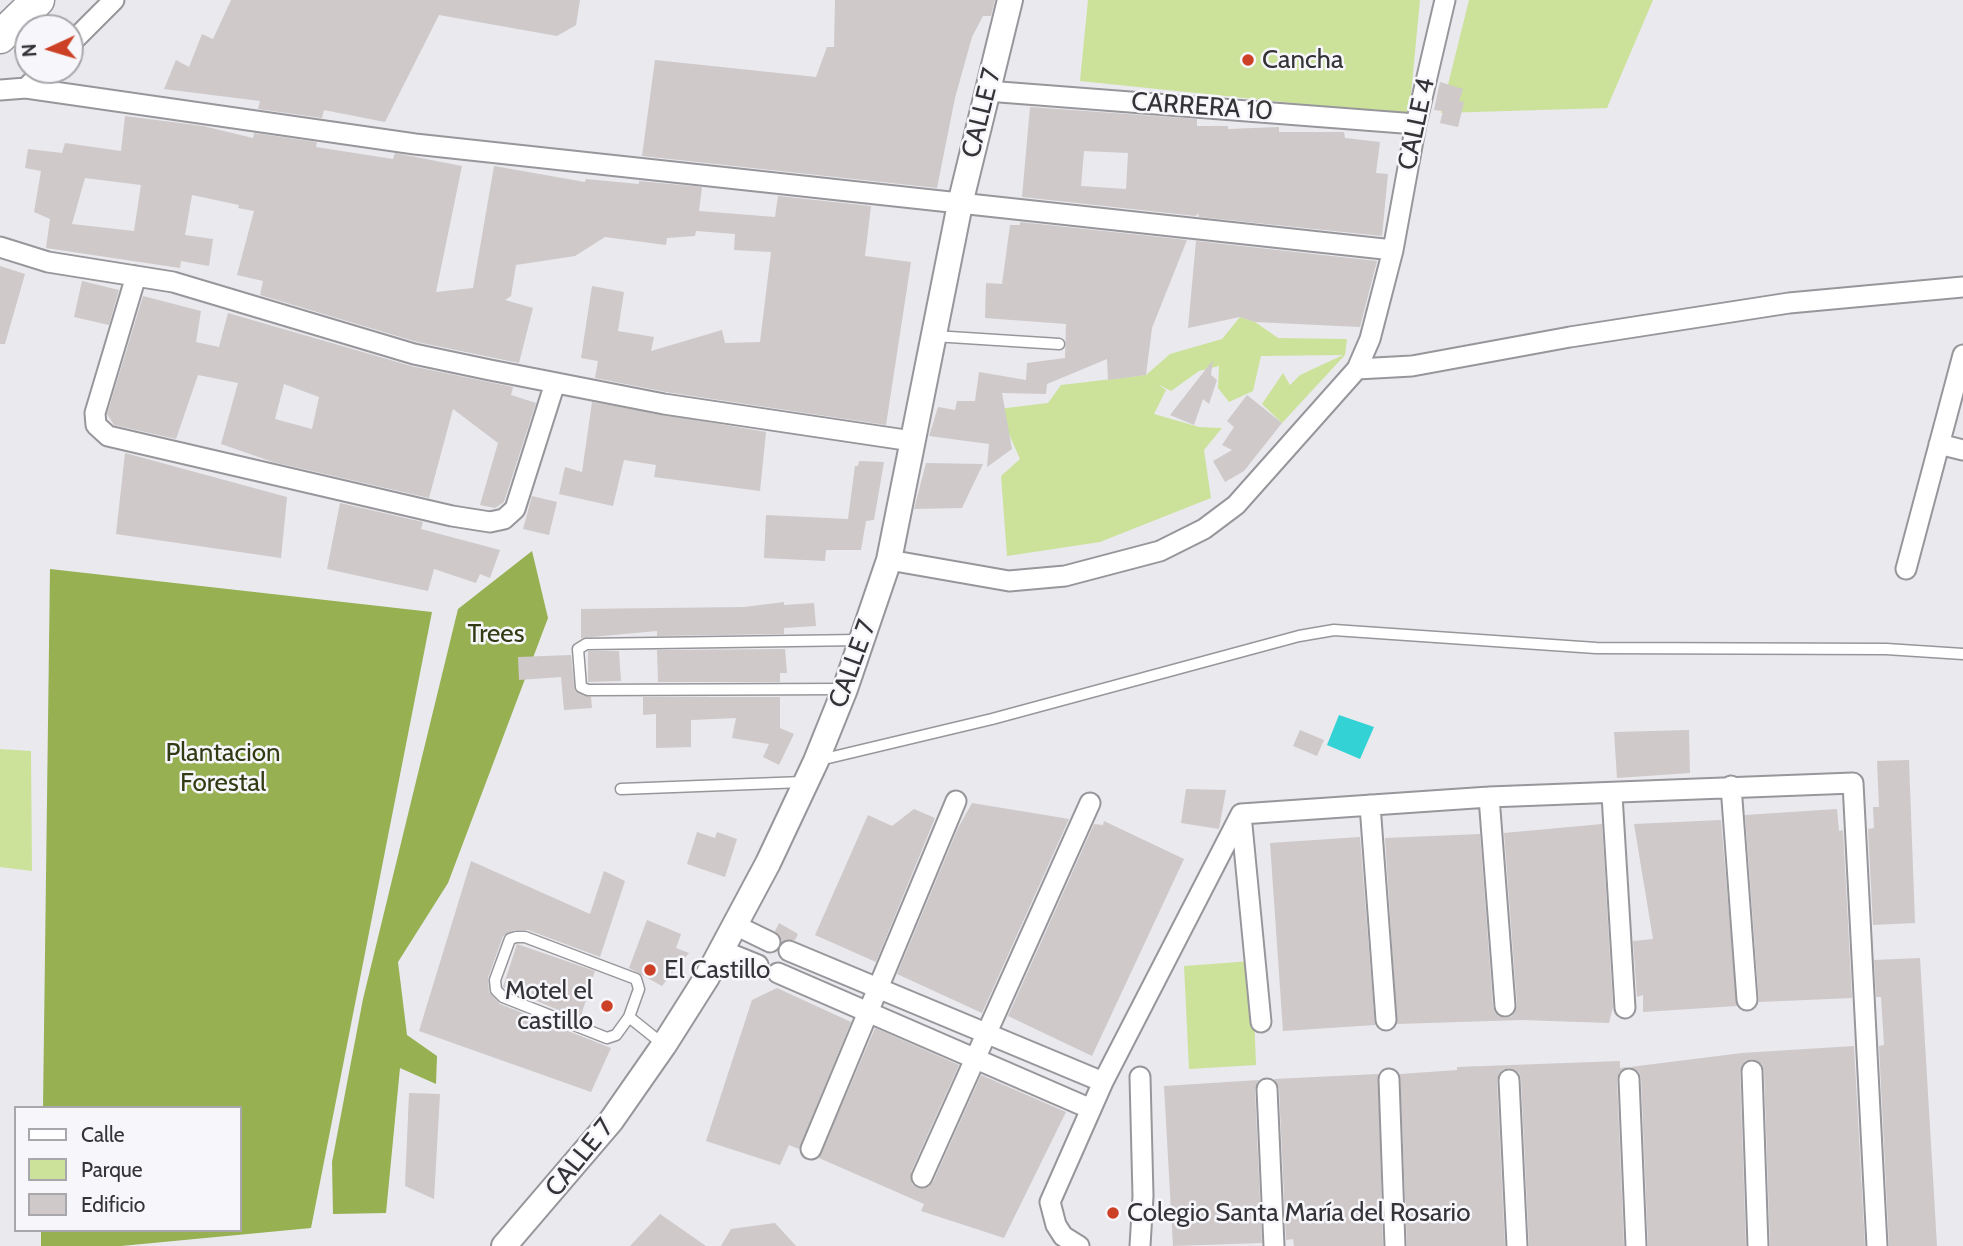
<!DOCTYPE html>
<meta charset="utf-8">
<style>
body{margin:0}
#map{position:relative;width:1963px;height:1246px;overflow:hidden;background:#e9e9ee;font-family:Cabin,sans-serif}
canvas{display:block}
.legend{position:absolute;left:14px;top:1106px;width:228px;height:126px;box-sizing:border-box;background:#f6f6fb;border:2px solid #a8a8ac;margin:0;padding:9px 12px;list-style:none;font-size:21px;color:#343436}
.legend li{display:flex;align-items:center;gap:14px;height:35px}
.legend b{width:35px;border:2px solid #a8a8ac}
.north{position:absolute;left:14px;top:14px;width:70px;height:70px;box-sizing:border-box;background:#f6f6fb;border:2px solid #a8a8ac;border-radius:50%;rotate:266deg;font-size:19px;font-weight:700;line-height:28px;text-align:center;color:#343436}
.north::after{content:'';display:block;margin:auto;width:24px;height:32px;background:#cc4125;clip-path:polygon(50% 0,100% 100%,50% 72%,0 100%)}
</style>
<div id="map">
<canvas width="1963" height="1246"></canvas>
<ul class="legend">
<li><b style="height:9px;background:#fff"></b>Calle</li>
<li><b style="height:19px;background:#cce29b"></b>Parque</li>
<li><b style="height:19px;background:#cfc9c9"></b>Edificio</li>
</ul>
<div class="north">N</div>
</div>
<script>
const ctx = document.querySelector('canvas').getContext('2d');
ctx.lineJoin = 'round';
function fill(path, color) {
  ctx.fillStyle = color;
  ctx.fill(path, 'evenodd');
}
function toPath(rows) {
  const path = new Path2D();
  for (const r of rows) {
    path.moveTo(r[0], r[1]);
    for (let i = 2; i < r.length; i += 2) path.lineTo(r[i], r[i + 1]);
  }
  return path;
}
function stroke(path, color, width, dash) {
  ctx.strokeStyle = color;
  ctx.lineWidth = width;
  ctx.lineCap = dash ? 'butt' : 'round';
  ctx.setLineDash(dash || []);
  ctx.stroke(path);
}
function label(font, color, halo, rows, align = 'center') {
  ctx.font = font + ' Cabin,sans-serif';
  ctx.lineWidth = 5;
  ctx.setLineDash([]);
  ctx.textBaseline = 'middle';
  ctx.strokeStyle = halo;
  ctx.fillStyle = color;
  for (const [text, x, y, turn = 0] of rows) {
    ctx.save();
    ctx.translate(x, y);
    ctx.rotate((+turn || 0) * Math.PI / 180);
    ctx.textAlign = isNaN(turn) ? turn : align;
    if (halo) ctx.strokeText(text, 0, 0);
    ctx.fillText(text, 0, 0);
    ctx.restore();
  }
}
fill(toPath([
 [1088,0,1420,0,1409,115,1080,81],
 [1469,0,1653,0,1607,108,1441,113],
 [1240,317,1255,322,1278,338,1347,339,1345,355,1282,423,1262,404,1283,373,1290,385,1300,375,1343,355,1261,356,1253,391,1229,402,1218,388,1219,366,1199,371,1171,391,1158,384,1166,390,1154,414,1199,427,1222,428,1204,450,1211,498,1100,542,1007,556,1001,476,1020,459,998,409,1048,403,1061,385,1146,375,1170,354,1222,339],
 [0,749,31,751,32,871,0,867],
 [1252,961,1256,1065,1189,1069,1184,966]
]), '#cce29b');
fill(toPath([
 [532,551,548,618,448,883,398,962,407,1035,437,1056,436,1084,400,1068,386,1213,333,1214,332,1162,363,999,458,609],
 [50,569,432,612,311,1228,121,1246,41,1246,41,1230,240,1230,240,1108,43,1108]
]), '#96b052');
fill(toPath([
 [1339,715,1374,727,1360,759,1327,745]
]), '#33d2d5');
fill(toPath([
 [231,0,580,0,576,25,557,36,439,15,385,122,324,110,322,118,258,109,260,101,164,89,176,60,189,67,202,34,213,39],
 [835,0,995,0,991,16,983,16,972,37,955,98,937,188,642,156,655,60,816,77,827,47,834,47],
 [1440,82,1463,89,1459,101,1464,102,1458,127,1440,123,1443,111,1434,110],
 [1030,107,1197,119,1197,126,1228,126,1228,129,1279,127,1279,132,1344,132,1345,138,1380,142,1376,173,1388,174,1382,236,1199,217,1198,213,1196,216,1022,197],
 [1084,151,1128,153,1126,189,1081,186],
 [125,116,203,126,253,138,254,133,317,142,316,147,393,159,395,153,462,166,436,292,473,288,494,166,585,182,586,179,639,184,639,181,702,187,699,211,775,217,778,196,871,206,865,256,911,262,886,425,666,392,595,378,598,361,581,358,592,286,624,292,618,331,654,337,651,351,722,330,725,343,760,342,771,252,734,250,735,234,696,231,695,236,667,238,666,245,605,237,575,256,516,265,511,296,505,300,533,308,519,363,417,342,260,295,263,281,237,275,254,211,238,208,239,205,192,195,185,235,213,239,209,266,181,261,180,268,46,248,50,219,34,212,41,171,25,168,28,149,62,153,65,143,121,151],
 [85,178,141,185,134,231,72,224],
 [1020,222,1187,240,1152,328,1146,375,1108,380,1107,359,1047,384,1046,394,1002,393,1012,449,987,467,989,444,929,436,938,407,955,410,957,401,975,401,979,372,1026,380,1027,363,1065,358,1066,324,985,318,986,283,1002,284,1010,225,1020,225],
 [1196,241,1377,261,1360,327,1255,322,1240,317,1188,328],
 [0,266,25,274,5,344,0,344],
 [82,281,119,290,109,325,74,317],
 [143,296,201,311,196,342,219,347,228,313,411,366,513,387,511,395,536,403,504,502,495,508,480,505,498,443,453,409,429,498,273,462,221,444,238,383,198,375,176,439,114,425,107,414],
 [284,384,319,397,312,429,275,419],
 [1213,360,1211,375,1217,380,1209,404,1203,399,1194,425,1170,415],
 [1247,395,1282,423,1244,471,1225,482,1213,461,1232,450,1222,445,1234,427,1227,421],
 [592,402,766,432,760,491,654,477,656,465,624,460,613,506,559,494,565,467,582,472],
 [125,453,287,497,281,558,116,534],
 [859,461,884,462,874,520,866,521,861,550,826,550,825,561,764,558,766,515,848,519,855,466,858,466],
 [926,463,983,464,962,508,914,509],
 [532,496,557,502,549,535,523,529],
 [340,503,423,522,421,529,500,550,490,578,480,574,476,583,434,569,428,591,327,569],
 [784,602,784,605,814,603,816,626,784,628,784,634,657,636,657,631,581,638,581,609,744,607],
 [785,649,787,673,780,673,780,682,658,682,657,650],
 [588,651,619,651,621,681,588,682],
 [571,655,575,691,591,697,592,708,564,710,561,677,519,680,518,657],
 [643,697,780,697,780,728,794,734,779,765,763,757,769,744,732,738,736,718,691,720,691,747,656,748,656,714,643,715],
 [1300,730,1324,740,1317,756,1293,746],
 [1689,730,1690,773,1617,778,1614,732],
 [1909,760,1915,923,1873,925,1868,829,1874,828,1873,807,1879,807,1877,761],
 [1186,789,1226,790,1219,829,1181,823],
 [972,803,1069,819,982,1013,897,974,958,828],
 [914,809,935,818,876,962,815,935,868,815,892,826],
 [1837,809,1839,831,1843,830,1852,998,1759,1002,1745,815],
 [1721,820,1737,1006,1643,1012,1643,995,1637,997,1633,941,1653,939,1634,824],
 [1104,821,1184,859,1092,1056,1008,1016,1094,824,1103,825],
 [1602,824,1613,1007,1609,1023,1522,1020,1397,1024,1385,838,1480,834,1493,1007,1495,1013,1505,1018,1512,1016,1517,1005,1504,833],
 [697,832,715,838,717,832,737,839,725,877,687,864],
 [1360,837,1375,1025,1283,1031,1270,843],
 [471,861,590,914,604,871,625,881,600,957,528,930,514,930,503,936,488,978,489,992,500,1004,611,1048,591,1092,419,1031],
 [647,920,681,934,676,948,689,953,662,986,629,968],
 [779,923,798,934,795,940,782,941,775,931],
 [517,944,595,971,580,1019,503,987],
 [1920,958,1937,1246,1889,1246,1879,1046,1884,1045,1881,997,1876,997,1874,960],
 [777,988,851,1022,799,1149,789,1145,780,1165,706,1141,752,1000],
 [875,1028,959,1065,911,1172,912,1184,918,1188,929,1187,933,1182,981,1075,1066,1112,1004,1238,921,1211,924,1204,819,1158],
 [1854,1046,1865,1246,1770,1246,1764,1071,1762,1064,1752,1059,1745,1061,1740,1071,1746,1246,1648,1246,1641,1078,1639,1072,1630,1067,1742,1053],
 [1620,1061,1620,1068,1627,1067,1619,1073,1617,1080,1624,1246,1529,1246,1521,1079,1519,1073,1509,1068,1502,1070,1497,1081,1505,1246,1407,1246,1400,1074,1457,1070,1457,1067],
 [1378,1074,1383,1246,1294,1246,1293,1239,1286,1240,1279,1088,1274,1079],
 [1259,1080,1255,1090,1262,1243,1173,1246,1164,1086],
 [409,1093,440,1094,434,1199,405,1186],
 [660,1214,706,1246,630,1246],
 [775,1223,796,1246,721,1246,731,1229]
]), '#cfc9c9');
const service = toPath([
 [934,336,1059,344],
 [845,689,588,690,581,687,578,649,586,644,860,640],
 [820,760,992,719,1299,636,1334,630,1596,648,1886,649,1963,654],
 [621,789,803,782],
 [516,937,525,937,636,979,639,989,629,1017,616,1035,607,1038,503,997,496,990,495,980,510,939,516,937],
 [629,1017,664,1045]
]);
const minor = toPath([
 [70,44,114,0],
 [26,88,415,144,1393,250],
 [0,90,26,88,44,70],
 [987,91,1416,124],
 [0,247,48,262,173,282,414,354,490,370,664,404,912,441],
 [136,276,95,413,96,425,108,436,452,516,490,522,504,519,515,509,555,383],
 [1357,369,1412,366,1570,337,1789,303,1963,287],
 [1939,444,1963,450],
 [889,560,1009,581,1065,576,1160,551,1204,529,1236,505,1357,369,1370,339,1393,250,1416,124,1445,0],
 [1906,569,1963,355],
 [1731,786,1747,1000],
 [1612,795,1625,1008],
 [1489,797,1505,1006],
 [1370,805,1386,1020],
 [1241,814,1489,797,1853,783,1877,1246],
 [1241,815,1261,1022],
 [735,925,770,942],
 [721,950,758,965],
 [789,951,1103,1082],
 [778,973,1091,1109],
 [1752,1071,1758,1246],
 [1389,1079,1395,1246],
 [1629,1079,1636,1246],
 [1509,1080,1517,1246],
 [1267,1089,1274,1246],
 [811,1149,956,801],
 [922,1177,1090,803],
 [1079,1246,1063,1236,1056,1225,1050,1202,1103,1082,1241,814],
 [1140,1246,1143,1196,1140,1077]
]);
const tertiary = toPath([
 [504,1246,611,1121,664,1045,707,977,768,863,816,761,845,689,889,560,960,204,1010,0]
]);
const trunk = toPath([
 [0,37,38,0]
]);
stroke(service, '#97979b', 13);
stroke(minor, '#97979b', 23);
stroke(tertiary, '#97979b', 28);
stroke(trunk, '#97979b', 35);
stroke(service, '#fff', 10);
stroke(minor, '#fff', 19);
stroke(tertiary, '#fff', 24);
stroke(trunk, '#fff', 32);
for (const [x, y, r, color] of [
 [1248,60,7,"#cc4125"],
 [650,970,7,"#cc4125"],
 [607,1006,7,"#cc4125"],
 [1113,1213,7,"#cc4125"]
]) {
  const dot = new Path2D();
  dot.arc(x, y, r, 0, 2 * Math.PI);
  ctx.fillStyle = color;
  ctx.fill(dot);
  stroke(dot, '#f6f6fb', 2.5);
}
label('26px', '#343436', '#f6f6fb', [
 ["Cancha",1262,60],
 ["El Castillo",664,970],
 ["Motel el",593,991,"right"],
 ["castillo",593,1021,"right"],
 ["Colegio Santa María del Rosario",1127,1213]
], 'left');
label('26px', '#343436', '#f6f6fb', [
 ["CARRERA 10",1202,107,4],
 ["CALLE 7",982,113,-76],
 ["CALLE 4",1417,124,-78],
 ["CALLE 7",853,664,-70],
 ["CALLE 7",580,1158,-51]
]);
label('26px', '#313b14', '#f6f6fb', [
 ["Trees",496,634],
 ["Plantacion",223,753],
 ["Forestal",223,783]
]);
</script>
